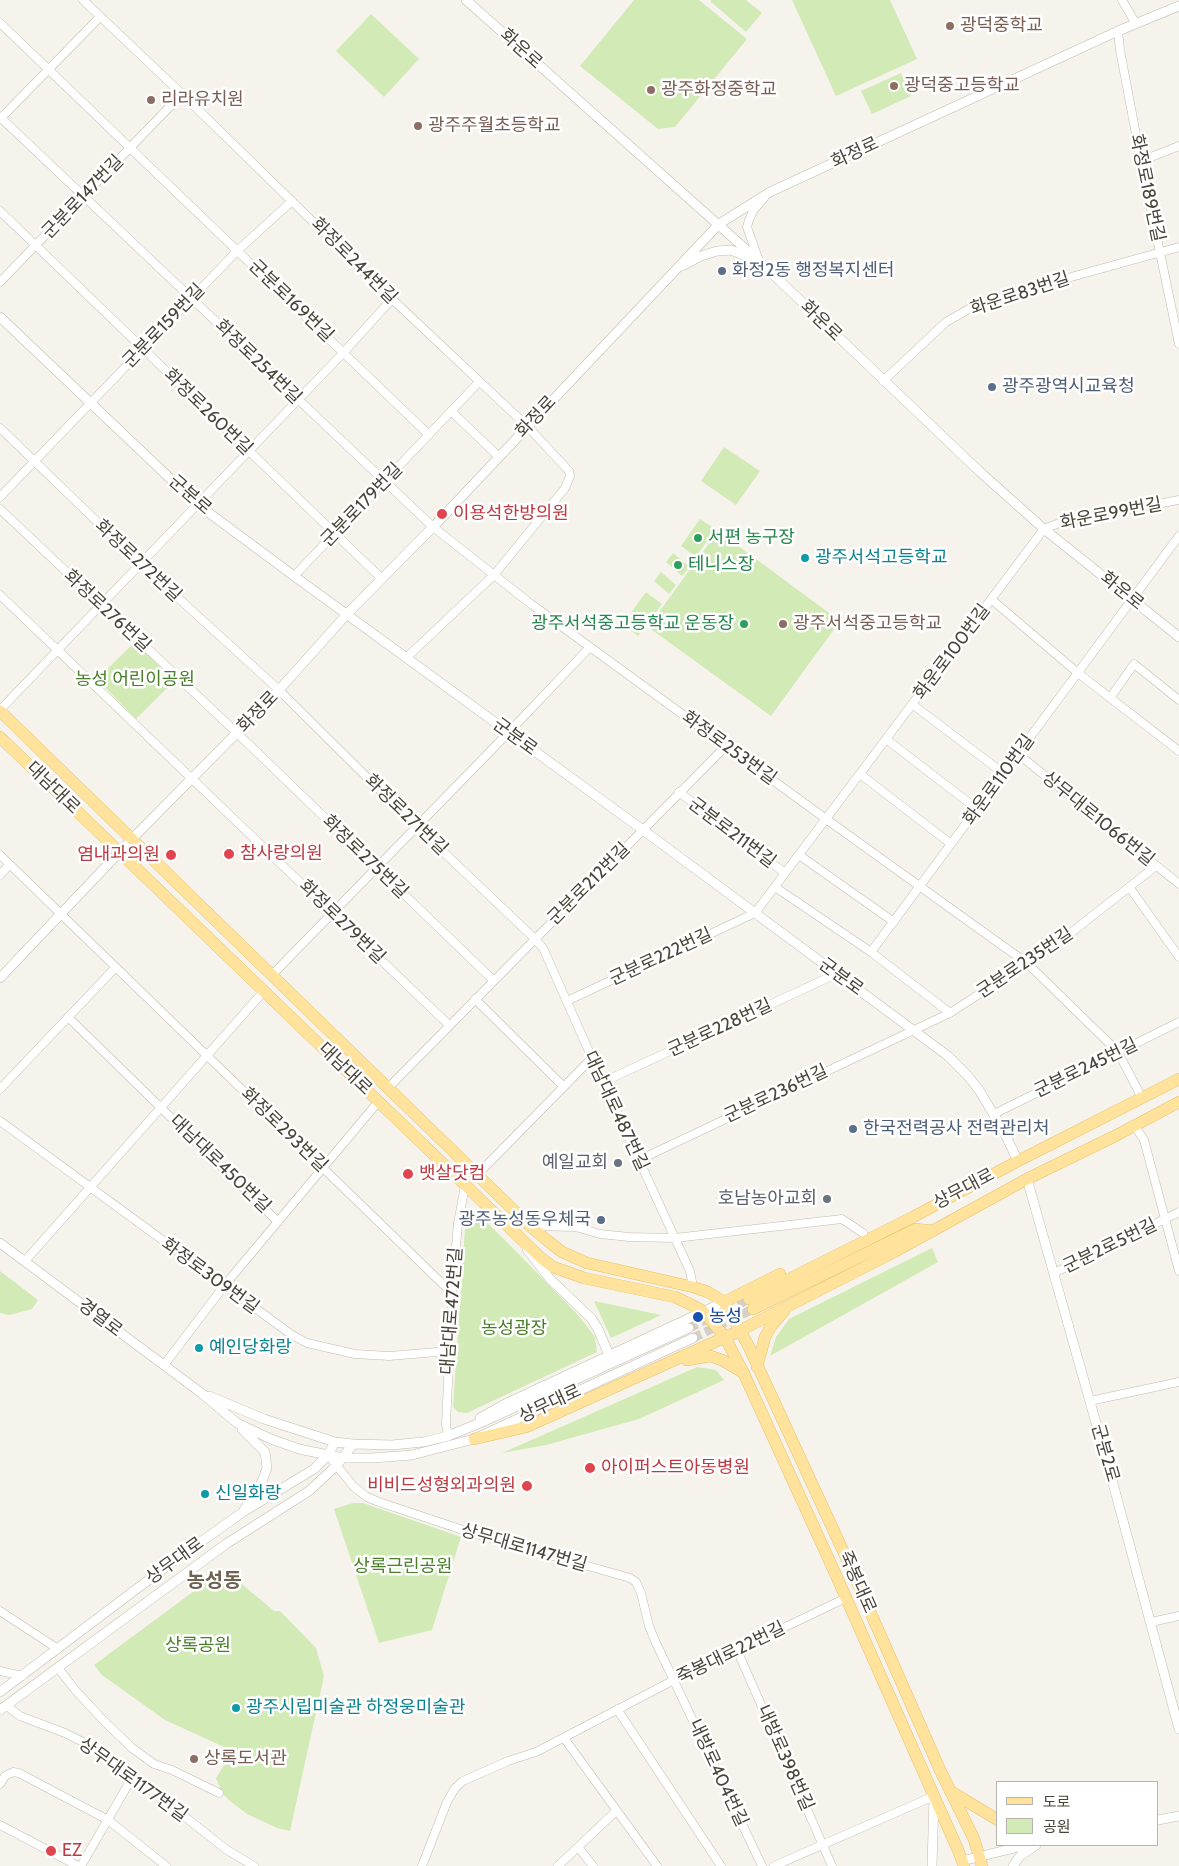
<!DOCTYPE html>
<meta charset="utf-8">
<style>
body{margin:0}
#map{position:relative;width:1179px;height:1866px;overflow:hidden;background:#f6f3ec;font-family:Cabin,"Noto Sans KR",sans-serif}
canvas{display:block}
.legend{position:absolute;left:996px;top:1781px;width:162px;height:65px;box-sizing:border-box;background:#fff;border:1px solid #b7b4b0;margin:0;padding:6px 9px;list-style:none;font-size:15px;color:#4b4439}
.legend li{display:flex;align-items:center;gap:10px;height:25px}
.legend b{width:25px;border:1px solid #b7b4b0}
</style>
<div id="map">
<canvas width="1179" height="1866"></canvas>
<ul class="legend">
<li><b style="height:6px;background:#ffe39c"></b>도로</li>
<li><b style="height:14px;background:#d2eab5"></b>공원</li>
</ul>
</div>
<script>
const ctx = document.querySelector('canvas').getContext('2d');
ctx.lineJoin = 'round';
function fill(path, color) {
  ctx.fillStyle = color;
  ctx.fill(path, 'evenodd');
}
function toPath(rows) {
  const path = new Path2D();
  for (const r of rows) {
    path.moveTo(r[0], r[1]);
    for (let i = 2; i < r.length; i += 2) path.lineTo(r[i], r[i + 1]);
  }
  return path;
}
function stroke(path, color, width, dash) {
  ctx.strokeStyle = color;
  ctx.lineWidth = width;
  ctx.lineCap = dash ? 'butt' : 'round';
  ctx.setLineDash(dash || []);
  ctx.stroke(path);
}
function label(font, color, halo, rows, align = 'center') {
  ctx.font = font + ' Cabin,"Noto Sans KR",sans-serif';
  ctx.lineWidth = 5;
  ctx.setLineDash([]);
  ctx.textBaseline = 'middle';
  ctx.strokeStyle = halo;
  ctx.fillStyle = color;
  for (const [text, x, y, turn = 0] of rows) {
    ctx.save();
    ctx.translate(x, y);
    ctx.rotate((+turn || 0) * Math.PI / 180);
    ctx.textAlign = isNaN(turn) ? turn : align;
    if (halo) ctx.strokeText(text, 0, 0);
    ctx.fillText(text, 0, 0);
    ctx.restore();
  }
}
fill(toPath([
 [634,0,699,0,747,39,675,127,658,129,580,66],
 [712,0,746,0,762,13,746,32,710,1],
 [792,0,890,0,917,59,836,96],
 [371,14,419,59,384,97,336,51],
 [901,73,911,96,872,114,861,91],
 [724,447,760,471,736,505,701,481],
 [700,519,715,529,696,557,681,546],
 [718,531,840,621,771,716,648,627],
 [673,553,690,567,682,576,666,562],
 [661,572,676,585,669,594,654,581],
 [646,592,662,604,638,636,623,624],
 [135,642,174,681,136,719,97,679],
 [480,1216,505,1240,578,1315,595,1337,597,1352,467,1413,458,1412,453,1407,465,1228],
 [932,1248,938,1262,770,1356,776,1337,789,1319],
 [0,1271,38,1300,32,1309,9,1315,0,1313],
 [594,1301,661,1315,611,1338],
 [697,1367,716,1370,724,1380,639,1419,546,1445,502,1453],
 [353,1503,363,1503,461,1537,432,1630,379,1643,334,1509],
 [224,1569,274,1611,280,1611,316,1648,324,1676,290,1831,277,1828,247,1814,230,1801,222,1793,216,1778,233,1751,165,1720,102,1675,94,1665]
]), '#d2eab5');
stroke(toPath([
 [689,1328,749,1299],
 [693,1338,753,1309]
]), '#d4d0c8', 9, [9, 4.5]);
const minor = toPath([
 [83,0,182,94,392,299,528,427,569,471,570,476,565,488,494,575,406,658],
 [1122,0,1136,24],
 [0,23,429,435],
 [1118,31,1120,50,1141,161,1179,344],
 [0,117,433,527,531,604,826,819,1028,964,1118,1052,1142,1098],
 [0,119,100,17],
 [1141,161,1179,146],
 [0,211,381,578],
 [759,261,747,227,749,220,753,211,764,198],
 [0,282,182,94],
 [883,381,946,322,976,305,999,297,1179,247],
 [451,411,499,457],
 [0,428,140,563,279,690,416,826,534,938,543,948,592,1058,690,1271,693,1287],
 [0,497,238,250,292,201],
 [0,509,237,733,493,980],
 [294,576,479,382],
 [0,595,449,1025],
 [991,599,1078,673,1179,751],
 [1110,698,1134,664,1179,700],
 [912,704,1003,773],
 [0,710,344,352,392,299],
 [886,739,977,809],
 [1018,754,1179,884],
 [860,774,951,844],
 [679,792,785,873],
 [0,855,452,1293],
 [799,855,894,922],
 [0,875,9,865],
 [775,887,871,952,950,1013],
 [1130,888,1179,957],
 [871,952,1179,536],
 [272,975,509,732,590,647],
 [475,999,563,1086],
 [567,1001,755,913,1044,529,1062,522,1179,500],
 [68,1017,278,1222],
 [603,1082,836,974],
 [388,1088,726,746],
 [0,1089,115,968],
 [994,1114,1179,1022],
 [0,1121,292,1335,307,1343,355,1354,389,1356,449,1351],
 [1134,1125,1144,1140,1179,1271],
 [639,1160,950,1013,1058,943,1156,866],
 [477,1175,592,1058],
 [530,1226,576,1227,600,1234,629,1237,675,1238,842,1219,863,1233],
 [25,1261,264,991],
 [1054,1273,1179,1212],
 [164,1365,224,1286,378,1102],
 [1090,1401,1179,1382],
 [448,1436,446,1425,452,1293,458,1223,465,1186],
 [328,1455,354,1487,367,1497,379,1502,469,1532,630,1578,636,1582,641,1593,649,1626,656,1643,762,1866],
 [0,1611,58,1649],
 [1151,1622,1179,1616],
 [737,1650,832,1866],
 [58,1668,76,1691,103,1720,132,1748,154,1764,172,1770,219,1793],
 [0,1671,22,1676],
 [7,1706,20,1716,65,1733,89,1745,133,1776,227,1850,254,1866],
 [617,1709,721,1866],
 [564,1738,657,1866],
 [0,1784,5,1776,13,1772,19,1773,108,1820,166,1866],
 [0,1825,78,1866],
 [578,1847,593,1866],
 [81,1866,133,1776],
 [422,1866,447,1802,455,1788,463,1781,508,1761,536,1752,674,1680,846,1598],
 [558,1866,616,1811],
 [774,1866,934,1796]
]);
const tertiary = toPath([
 [466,0,759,261,979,471,1044,529,1179,637],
 [682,266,701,256,717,251,731,250,751,258],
 [0,317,197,504,294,576,643,830,948,1056,968,1076,979,1090,1003,1130,1018,1161],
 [0,978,132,839,279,690,347,614,433,527,719,224,770,192,1118,31,1179,6],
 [1027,1179,1111,1476,1179,1729],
 [0,1243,200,1392,237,1423,271,1439,299,1449,343,1458,372,1458,412,1455,474,1439,693,1338],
 [527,1249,550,1279,591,1318,598,1329,609,1355],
 [209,1396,264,1419,335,1442,353,1444,392,1445,423,1442,448,1436,487,1420,689,1328],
 [480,1418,509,1402,724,1302],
 [242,1429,265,1452,267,1468,261,1484,244,1510],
 [0,1692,171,1563,243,1512,314,1469,328,1455,335,1442],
 [0,1710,226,1544,309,1491,337,1465,353,1444],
 [1158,1820,1179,1816],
 [962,1861,1026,1845],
 [932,1866,934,1798],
 [1013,1866,1020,1856,1036,1845]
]);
const primary = toPath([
 [0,711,530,1226,548,1241,562,1252,587,1263,693,1287,708,1292,724,1302,748,1345,850,1566,940,1770,974,1839,982,1866],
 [0,737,541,1258,553,1267,584,1278,675,1297,690,1304,703,1311,725,1337,744,1374,835,1573,958,1850,964,1866],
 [749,1299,913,1217,1018,1161,1179,1079],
 [724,1302,780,1274],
 [753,1309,916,1229,933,1231],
 [687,1360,710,1356,722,1360,744,1373],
 [757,1367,765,1337,771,1326,784,1311],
 [474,1439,526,1427,741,1330,894,1252,1027,1179,1117,1135,1179,1102],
 [950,1791,998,1820]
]);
stroke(minor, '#c2bbae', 9);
stroke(tertiary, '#c2bbae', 10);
stroke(primary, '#e6c16a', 12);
stroke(minor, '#fff', 8);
stroke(tertiary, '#fff', 9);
stroke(primary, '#ffe39c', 11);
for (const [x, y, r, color] of [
 [950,26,5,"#8d6e63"],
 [894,86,5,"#8d6e63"],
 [651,90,5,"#8d6e63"],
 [151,100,5,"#8d6e63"],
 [418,126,5,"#8d6e63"],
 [722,271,5,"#5c6f8a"],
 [992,387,5,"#5c6f8a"],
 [442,514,6,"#e0444e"],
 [698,538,5,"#2e9e5b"],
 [805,558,5,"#0f9aa8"],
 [678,565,5,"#2e9e5b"],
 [744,624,5,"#2e9e5b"],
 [783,624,5,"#8d6e63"],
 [229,854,6,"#e0444e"],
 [171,855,6,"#e0444e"],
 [853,1129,5,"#5c6f8a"],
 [618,1163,5,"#6b7280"],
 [408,1174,6,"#e0444e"],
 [827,1199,5,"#6b7280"],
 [601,1220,5,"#5c6f8a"],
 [698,1317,6,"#1a4fb4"],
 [199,1348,5,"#0f9aa8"],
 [590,1468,6,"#e0444e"],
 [527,1486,6,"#e0444e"],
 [205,1494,5,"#0f9aa8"],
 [236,1708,5,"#0f9aa8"],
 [194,1759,5,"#8d6e63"],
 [51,1851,6,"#e0444e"]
]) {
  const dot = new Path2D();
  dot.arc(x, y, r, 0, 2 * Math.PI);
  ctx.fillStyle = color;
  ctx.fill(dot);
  stroke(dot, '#fff', 2);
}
label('18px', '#785e54', '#fff', [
 ["광덕중학교",960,26],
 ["광덕중고등학교",904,86],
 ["광주화정중학교",661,90],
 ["리라유치원",161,100],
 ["광주주월초등학교",428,126],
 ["광주서석중고등학교",793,624],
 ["상록도서관",204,1759]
], 'left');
label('18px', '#4b4439', '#fff', [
 ["화운로",521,49,42],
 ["화정로",855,153,-25],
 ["화정로189번길",1147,188,78],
 ["군분로147번길",83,197,-46],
 ["화정로244번길",354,261,45],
 ["화운로83번길",1020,294,-18],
 ["군분로169번길",291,301,44],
 ["화운로",821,321,44],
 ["군분로159번길",164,326,-46],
 ["화정로254번길",258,362,44],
 ["화정로260번길",208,412,44],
 ["화정로",536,417,-47],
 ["군분로",190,495,41],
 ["군분로179번길",362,505,-46],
 ["화운로99번길",1111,514,-11],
 ["화정로272번길",138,561,43],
 ["화운로",1122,591,39],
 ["화정로276번길",107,611,43],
 ["화운로100번길",952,652,-53],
 ["화정로",258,712,-46],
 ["군분로",515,737,36],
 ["화정로253번길",729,748,36],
 ["화운로110번길",999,780,-54],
 ["대남대로",53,788,44],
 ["화정로271번길",406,815,44],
 ["상무대로1066번길",1098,819,39],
 ["군분로211번길",732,833,37],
 ["화정로275번길",365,857,44],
 ["군분로212번길",589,884,-45],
 ["화정로279번길",342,922,44],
 ["군분로222번길",661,957,-25],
 ["군분로235번길",1025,963,-34],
 ["군분로",841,977,36],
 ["군분로228번길",720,1028,-25],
 ["군분로245번길",1086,1068,-26],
 ["대남대로",345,1069,44],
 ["군분로236번길",776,1094,-25],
 ["대남대로487번길",616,1111,65],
 ["화정로293번길",284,1130,44],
 ["대남대로450번길",220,1164,44],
 ["상무대로",964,1189,-28],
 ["군분2로5번길",1110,1246,-26],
 ["화정로309번길",210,1276,36],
 ["대남대로472번길",452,1311,-86],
 ["경열로",100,1318,37],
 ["상무대로",550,1404,-25],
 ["군분2로",1105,1453,74],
 ["상무대로1147번길",524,1548,16],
 ["상무대로",175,1561,-36],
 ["죽봉대로",857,1582,66],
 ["죽봉대로22번길",731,1653,-26],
 ["내방로398번길",785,1758,66],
 ["내방로404번길",718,1773,65],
 ["상무대로1177번길",133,1780,36]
]);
label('18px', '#4e5e75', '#fff', [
 ["화정2동 행정복지센터",732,271],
 ["광주광역시교육청",1002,387],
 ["한국전력공사 전력관리처",863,1129],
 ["광주농성동우체국",591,1220,"right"]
], 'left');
label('18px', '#be3a42', '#fff', [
 ["이용석한방의원",453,514],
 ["참사랑의원",240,854],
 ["염내과의원",160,855,"right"],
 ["뱃살닷컴",419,1174],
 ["아이퍼스트아동병원",601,1468],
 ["비비드성형외과의원",516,1486,"right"],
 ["EZ",62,1851]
], 'left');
label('18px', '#27864d', '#fff', [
 ["서편 농구장",708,538],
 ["테니스장",688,565],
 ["광주서석중고등학교 운동장",734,624,"right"]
], 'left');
label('18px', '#0d838f', '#fff', [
 ["광주서석고등학교",815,558],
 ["예인당화랑",209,1348],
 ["신일화랑",215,1494],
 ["광주시립미술관 하정웅미술관",246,1708]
], 'left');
label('18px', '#4a7f2a', '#fff', [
 ["농성 어린이공원",135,680],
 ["농성광장",514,1329],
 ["상록근린공원",403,1567],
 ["상록공원",198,1646]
]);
label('18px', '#5b616d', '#fff', [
 ["예일교회",608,1163],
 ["호남농아교회",817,1199]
], 'right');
label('18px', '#164399', '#fff', [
 ["농성",709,1317]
], 'left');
label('bold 20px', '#6e6250', '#fff', [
 ["농성동",214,1581]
]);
</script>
